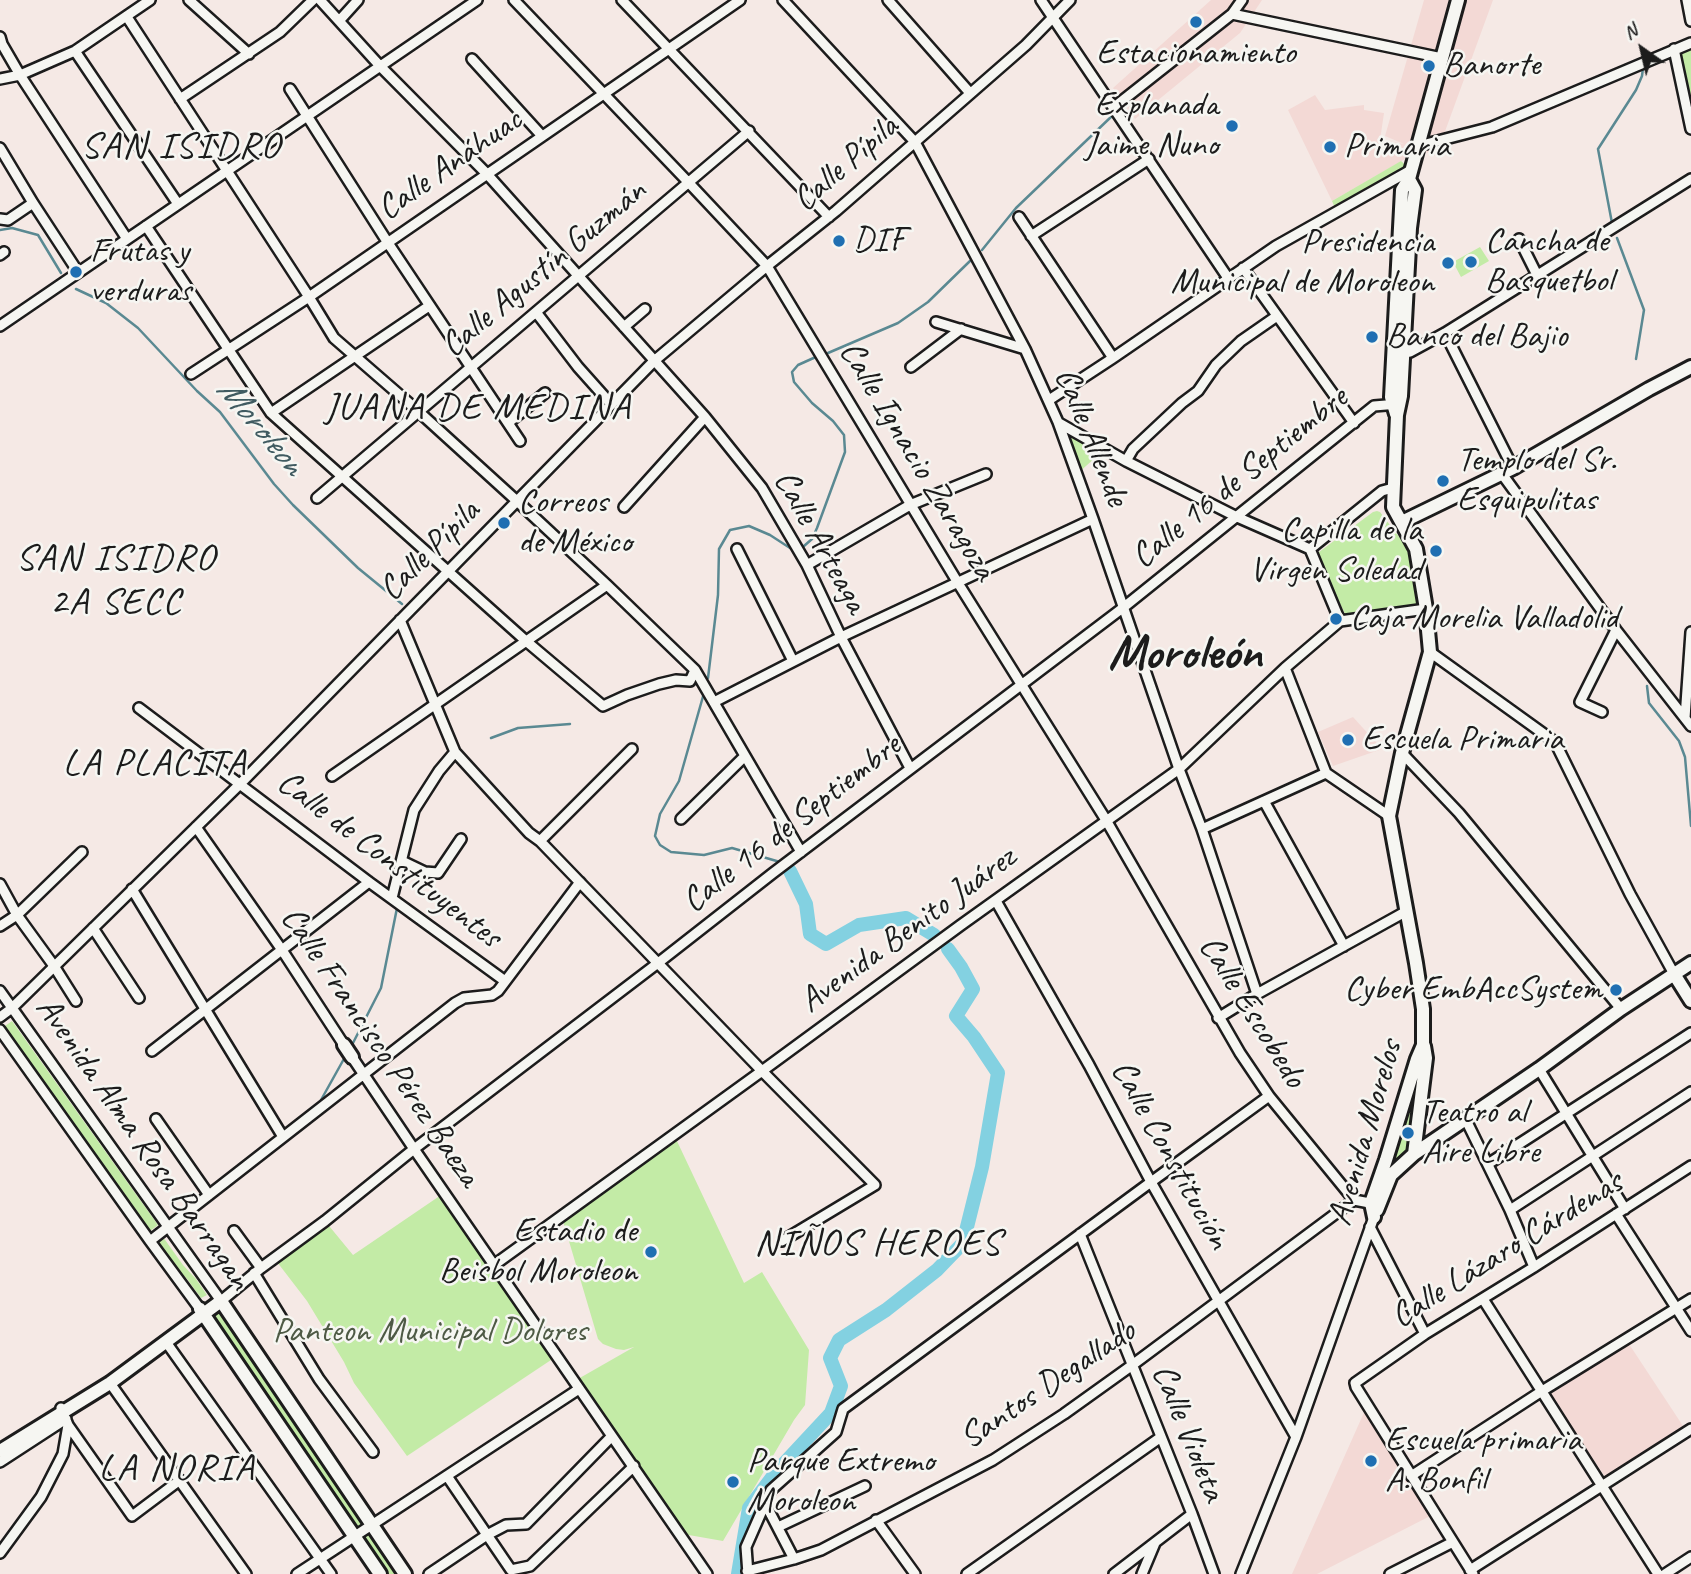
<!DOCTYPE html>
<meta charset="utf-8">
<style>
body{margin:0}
#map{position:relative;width:1691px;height:1574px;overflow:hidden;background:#f5e9e5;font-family:Caveat,sans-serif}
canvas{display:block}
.north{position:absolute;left:1607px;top:14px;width:70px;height:70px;-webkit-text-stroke:5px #f6f6f2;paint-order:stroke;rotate:326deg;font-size:19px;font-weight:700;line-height:28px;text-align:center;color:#1c1c1c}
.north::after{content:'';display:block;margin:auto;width:24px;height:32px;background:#1c1c1c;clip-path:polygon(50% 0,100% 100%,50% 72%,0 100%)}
</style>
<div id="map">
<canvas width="1691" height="1574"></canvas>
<div class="north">N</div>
</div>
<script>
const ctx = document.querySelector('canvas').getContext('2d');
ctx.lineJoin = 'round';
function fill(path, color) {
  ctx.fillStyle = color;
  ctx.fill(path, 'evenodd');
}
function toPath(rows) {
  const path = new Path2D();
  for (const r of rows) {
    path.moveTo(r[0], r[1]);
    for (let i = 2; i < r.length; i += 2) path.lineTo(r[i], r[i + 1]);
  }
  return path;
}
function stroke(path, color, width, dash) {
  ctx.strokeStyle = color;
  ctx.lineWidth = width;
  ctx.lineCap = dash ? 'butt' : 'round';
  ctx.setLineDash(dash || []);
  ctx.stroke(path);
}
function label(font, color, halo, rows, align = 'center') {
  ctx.font = font + ' Caveat,sans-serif';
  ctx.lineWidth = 5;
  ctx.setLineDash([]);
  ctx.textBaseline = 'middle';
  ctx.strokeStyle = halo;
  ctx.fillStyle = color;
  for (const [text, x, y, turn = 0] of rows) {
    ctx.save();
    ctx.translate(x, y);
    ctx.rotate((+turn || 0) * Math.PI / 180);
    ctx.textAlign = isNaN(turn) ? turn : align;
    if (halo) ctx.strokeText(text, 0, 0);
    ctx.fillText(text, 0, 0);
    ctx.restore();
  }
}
fill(toPath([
 [1211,0,1262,0,1240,33,1135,119,1113,88],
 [1424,0,1493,0,1436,156,1406,144,1405,159,1332,201,1288,110,1315,95,1325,110,1364,105,1364,110,1384,113,1380,140,1404,144,1385,136],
 [1353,717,1382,749,1333,766,1318,732],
 [1629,1344,1685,1429,1606,1478,1549,1395],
 [1366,1408,1434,1514,1317,1574,1292,1574]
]), '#f3d9d5');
fill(toPath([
 [1691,43,1691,129,1674,49],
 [1401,161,1411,170,1337,212,1332,201],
 [1480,247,1489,261,1461,277,1453,262],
 [1058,422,1105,449,1077,474],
 [1377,511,1380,512,1406,546,1421,599,1420,603,1414,608,1346,616,1318,558,1318,555,1319,552,1373,512],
 [12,1021,158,1225,149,1232,114,1185,5,1026],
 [1423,1059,1410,1148,1403,1162,1396,1165,1392,1164,1388,1159],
 [676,1139,744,1283,762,1272,809,1350,805,1405,794,1420,723,1541,683,1534,578,1379,634,1347,624,1350,616,1349,603,1344,598,1339,563,1221],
 [444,1193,557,1356,407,1456,354,1383,344,1362,307,1301,274,1258,325,1221,353,1255],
 [163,1237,183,1265,196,1279,207,1295,201,1298,187,1279,171,1263,156,1242],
 [221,1301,405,1574,380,1574,203,1313]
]), '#c3eba6');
stroke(toPath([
 [1612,223,1598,149,1636,90,1642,76,1643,68],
 [0,230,12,228,38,235,61,273],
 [1617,238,1644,310,1636,359],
 [982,250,1016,208,1112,116],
 [76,289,106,303,138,328,197,391,220,412,274,484,293,505,358,568,402,604],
 [828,353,898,323,928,302,970,261],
 [804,546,812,539,817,528,845,452,844,435,833,421,812,403,794,382,792,372,798,365,818,356],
 [708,678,718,595,719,549,730,530,749,526,770,535,790,548],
 [1647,686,1649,703,1679,741,1685,757,1691,826],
 [704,693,679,781,660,814,655,836,660,845,671,852,704,855,732,848,780,862],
 [491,738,518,728,570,724],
 [353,1043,381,988,397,908],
 [321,1100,345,1057]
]), '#5a8992', 2.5);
stroke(toPath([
 [790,871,806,904,810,934,826,944,859,925,906,918,934,935],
 [738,1574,749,1508,777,1471,831,1413,841,1386,830,1358,839,1340,886,1310,937,1270,963,1243,982,1167,998,1073,974,1037,956,1016,973,989,961,967,948,949]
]), '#83d1e1', 14);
const street = toPath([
 [189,0,249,54],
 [320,0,380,66,487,174,705,417,762,488,807,565,841,637,910,768],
 [514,0,689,183,767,266,958,583,1106,820,1240,1053,1269,1096,1354,1200,1375,1204],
 [622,0,829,217],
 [783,0,915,142,1025,349,1058,422,1093,519,1179,769,1202,829,1257,994],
 [888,0,970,93],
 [1041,0,1228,278],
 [1687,0,1691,21],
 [1232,14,1442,58],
 [127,17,309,297,334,338,418,411,518,502,607,585,695,670,801,852],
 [339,21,358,0],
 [0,37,2,44,20,75,127,239],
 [1674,49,1691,129],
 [75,51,178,204],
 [472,59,542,136],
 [0,79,20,75,75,51,150,0],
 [290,89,388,243,520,441],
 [180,99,280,32,313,0],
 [1113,108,1232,14,1242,0],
 [1418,146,1492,127,1691,43],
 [0,148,33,203,78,272],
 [1019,217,1113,358],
 [0,219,8,220,33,203],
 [146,226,271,413,526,641,603,706,627,695,659,684,676,680,690,681,695,670],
 [1031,236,1149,159],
 [1519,239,1537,275],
 [0,255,4,252],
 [1243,268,1354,423],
 [536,312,578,367,611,404],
 [936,322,1025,349],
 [0,326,477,0],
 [624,327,645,309],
 [1445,333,1513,468],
 [1398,354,1410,352,1445,333,1691,179],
 [911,367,961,329],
 [191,374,309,297,740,0],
 [1049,400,1113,358,1276,246,1411,170],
 [271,413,429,306],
 [508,423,545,393],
 [1059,423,1126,461,1237,517,1310,549],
 [1126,461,1133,449,1182,403,1198,391,1216,365,1241,341,1277,316],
 [1502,474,1616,630,1691,726],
 [317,498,749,131],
 [624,507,705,417],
 [737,549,793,661],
 [1310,549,1382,491,1393,488],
 [1310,549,1340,621],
 [807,565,910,505,986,474],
 [400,620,455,752,529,833,540,841,762,1071,875,1185,782,1241],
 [1340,621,1426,609],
 [1430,652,1555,742,1630,894,1674,974],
 [1285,668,1326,773,1389,816],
 [714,702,841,637,1093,519],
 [139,708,369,882,505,981],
 [1602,712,1580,702,1616,630],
 [1685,718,1691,632],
 [1402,753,1459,813,1621,1009],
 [332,776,607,585],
 [1264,801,1344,946],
 [681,819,745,756],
 [196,827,282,950,344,1045],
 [1202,829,1326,773],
 [540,841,632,749],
 [402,861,425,872,438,873,461,839],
 [0,884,17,915,54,966,76,1001],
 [132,889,283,1137],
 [392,898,414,810,439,771,455,752],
 [996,901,1089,1065,1151,1182,1296,1437],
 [0,926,17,915,82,852],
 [93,928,139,998],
 [0,991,221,1301,261,1268,325,1221,414,1149,658,963,773,873,1124,607,1374,406,1398,404],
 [0,1017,12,1008,241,783,654,361,767,266,836,211,1026,45,1070,0],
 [1218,1018,1257,994,1405,912],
 [0,1030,150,1241,200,1309],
 [152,1051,369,882],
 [352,1057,414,1149,707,1574],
 [1539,1069,1625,1209],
 [156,1119,209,1195],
 [1466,1120,1510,1210,1534,1267],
 [1488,1164,1691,1033],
 [1510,1210,1691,1092],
 [1616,1214,1691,1331],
 [1370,1227,1425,1334],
 [234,1231,261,1268],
 [1080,1234,1192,1514,1214,1574],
 [150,1241,455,1003,464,998,492,995,498,991,580,882],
 [494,1265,762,1071,961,925,1179,769,1285,668,1340,621],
 [254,1273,319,1379,373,1452],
 [1483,1299,1658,1574],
 [166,1342,331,1574],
 [110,1383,246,1574],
 [68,1425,132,1516,180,1480],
 [0,1462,66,1419],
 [447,1476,511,1570,530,1566,634,1466],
 [1411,1476,1542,1391,1691,1299],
 [765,1503,794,1559],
 [876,1520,915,1574],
 [778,1527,865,1486],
 [0,1553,41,1497,63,1454,68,1425,61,1408],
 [1470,1570,1691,1429],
 [747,1571,794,1559,821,1550,993,1460,1064,1414,1131,1366,1354,1200],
 [297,1574,579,1389],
 [429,1574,487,1535,506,1525,526,1524,611,1437],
 [748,1574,746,1547,771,1490,836,1432,843,1409,1151,1182,1269,1096],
 [967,1574,1161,1437],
 [1114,1574,1192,1514],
 [1142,1574,1155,1543],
 [1241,1574,1296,1437,1374,1217],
 [1390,1574,1453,1542],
 [1473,1574,1356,1387,1355,1383,1425,1334,1534,1267,1691,1166],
 [1665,1574,1691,1557]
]);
const secondary = toPath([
 [1396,414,1391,397,1402,190,1409,179,1458,0],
 [1402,522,1513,468,1649,389,1691,367],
 [1674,974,1691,1001],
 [344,1045,352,1057],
 [1414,1154,1426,1058,1424,1046],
 [1377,1210,1391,1175,1414,1154,1539,1069,1621,1009,1691,963],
 [1374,1217,1371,1203,1386,1160,1417,1059,1423,1045,1423,1009,1416,963,1389,816,1402,753,1430,652,1426,609,1416,549,1393,507,1397,415,1401,396,1410,228,1415,190,1409,179],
 [200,1309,380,1574],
 [0,1451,110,1383,221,1301,405,1574]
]);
stroke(street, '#1c1c1c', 14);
stroke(secondary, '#1c1c1c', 18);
stroke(street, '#f6f6f2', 9);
stroke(secondary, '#f6f6f2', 12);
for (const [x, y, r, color] of [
 [1196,22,7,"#1f6fb2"],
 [1429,66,7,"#1f6fb2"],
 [1232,126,7,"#1f6fb2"],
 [1330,147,7,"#1f6fb2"],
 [839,241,7,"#1f6fb2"],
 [1471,262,7,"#1f6fb2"],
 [1448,263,7,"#1f6fb2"],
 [76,272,7,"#1f6fb2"],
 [1372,337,7,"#1f6fb2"],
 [1443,481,7,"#1f6fb2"],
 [504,523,7,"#1f6fb2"],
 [1436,551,7,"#1f6fb2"],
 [1336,619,7,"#1f6fb2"],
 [1348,740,7,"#1f6fb2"],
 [1616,990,7,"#1f6fb2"],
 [1408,1133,7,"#1f6fb2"],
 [651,1252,7,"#1f6fb2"],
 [1371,1461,7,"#1f6fb2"],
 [733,1482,7,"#1f6fb2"]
]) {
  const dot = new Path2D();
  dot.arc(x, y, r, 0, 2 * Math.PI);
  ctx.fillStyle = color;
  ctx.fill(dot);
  stroke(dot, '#f6f6f2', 2.5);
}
label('35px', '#1c1c1c', '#f6f6f2', [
 ["Estacionamiento",1196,54,"center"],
 ["Banorte",1443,66],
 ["Explanada",1218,106,"right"],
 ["Jaime Nuno",1218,146,"right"],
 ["Primaria",1344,147],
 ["DIF",853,241],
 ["Cancha de",1485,242],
 ["Basquetbol",1485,282],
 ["Presidencia",1434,243,"right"],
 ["Municipal de Moroleon",1434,283,"right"],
 ["Frutas y",90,252],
 ["verduras",90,292],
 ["Banco del Bajio",1386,337],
 ["Templo del Sr.",1457,461],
 ["Esquipulitas",1457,501],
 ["Correos",518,503],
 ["de México",518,543],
 ["Capilla de la",1422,531,"right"],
 ["Virgen Soledad",1422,571,"right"],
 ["Caja Morelia Valladolid",1350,619],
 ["Escuela Primaria",1362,740],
 ["Cyber EmbAccSystem",1602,990,"right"],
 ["Teatro al",1422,1113],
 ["Aire Libre",1422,1153],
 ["Estadio de",637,1232,"right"],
 ["Beisbol Moroleon",637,1272,"right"],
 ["Escuela primaria",1385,1441],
 ["A. Bonfil",1385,1481],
 ["Parque Extremo",747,1462],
 ["Moroleon",747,1502]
], 'left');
label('35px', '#1c1c1c', '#f6f6f2', [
 ["Calle Pípila",846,164,-41],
 ["Calle Anáhuac",450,165,-35],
 ["Calle Agustín Guzmán",544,269,-40],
 ["Calle Allende",1091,437,68],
 ["Calle Ignacio Zaragoza",917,461,59],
 ["Calle 16 de Septiembre",1240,478,-39],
 ["Calle Arteaga",820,542,61],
 ["Calle Pípila",430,551,-45],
 ["Calle 16 de Septiembre",792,824,-38],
 ["Calle de Constituyentes",389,860,37],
 ["Avenida Benito Juárez",908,930,-36],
 ["Calle Escobedo",1252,1012,58],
 ["Calle Francisco Pérez Baeza",380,1047,56],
 ["Avenida Morelos",1366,1133,-74],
 ["Avenida Alma Rosa Barragan",143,1144,55],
 ["Calle Constitución",1170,1155,61],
 ["Calle Lázaro Cárdenas",1507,1250,-32],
 ["Santos Degallado",1048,1385,-34],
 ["Calle Violeta",1188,1433,68]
]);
label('35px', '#4e5a45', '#f6f6f2', [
 ["Panteon Municipal Dolores",430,1332]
]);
label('italic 37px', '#405b61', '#f6f6f2', [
 ["Moroleon",260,427,50]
]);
ctx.letterSpacing = '2px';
label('38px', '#1c1c1c', '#f6f6f2', [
 ["SAN ISIDRO",181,147],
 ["JUANA DE MEDINA",478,408],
 ["SAN ISIDRO",116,559],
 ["2A SECC",116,603],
 ["LA PLACITA",155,764],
 ["NIÑOS HEROES",878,1244],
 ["LA NORIA",177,1469]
]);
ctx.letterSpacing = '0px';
label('bold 49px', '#1c1c1c', '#f6f6f2', [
 ["Moroleón",1185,655]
]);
</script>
